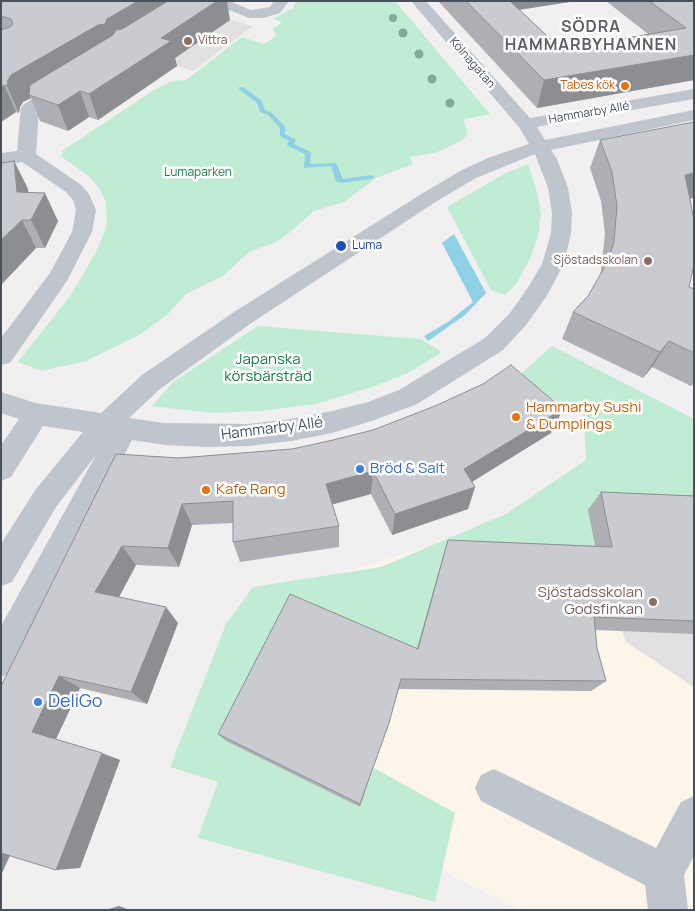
<!DOCTYPE html>
<meta charset="utf-8">
<style>
body{margin:0}
#map{position:relative;width:695px;height:911px;overflow:hidden;background:#f1efef;font-family:Manrope,sans-serif}
canvas{display:block}
.frame{position:absolute;inset:0;border:2px solid #48515b;pointer-events:none}
</style>
<div id="map">
<canvas width="695" height="911"></canvas>
<div class="frame"></div>
</div>
<script>
const ctx = document.querySelector('canvas').getContext('2d');
ctx.lineJoin = 'round';
function fill(path, color) {
  ctx.fillStyle = color;
  ctx.fill(path, 'evenodd');
}
function toPath(rows) {
  const path = new Path2D();
  for (const r of rows) {
    path.moveTo(r[0], r[1]);
    for (let i = 2; i < r.length; i += 2) path.lineTo(r[i], r[i + 1]);
  }
  return path;
}
function stroke(path, color, width, dash) {
  ctx.strokeStyle = color;
  ctx.lineWidth = width;
  ctx.lineCap = dash ? 'butt' : 'round';
  ctx.setLineDash(dash || []);
  ctx.stroke(path);
}
function label(font, color, halo, rows, align = 'center') {
  ctx.font = font + ' Manrope,sans-serif';
  ctx.lineWidth = 5;
  ctx.setLineDash([]);
  ctx.textBaseline = 'middle';
  ctx.strokeStyle = halo;
  ctx.fillStyle = color;
  for (const [text, x, y, turn = 0] of rows) {
    ctx.save();
    ctx.translate(x, y);
    ctx.rotate((+turn || 0) * Math.PI / 180);
    ctx.textAlign = isNaN(turn) ? turn : align;
    if (halo) ctx.strokeText(text, 0, 0);
    ctx.fillText(text, 0, 0);
    ctx.restore();
  }
}
fill(toPath([
 [547,511,599,563,626,642,694,687,694,910,521,910,193,747,276,593]
]), '#fbf6e9');
fill(toPath([
 [193,10,253,26,193,71,161,61],
 [588,510,694,514,694,687,626,642,599,563]
]), '#e2e0e0');
fill(toPath([
 [296,1,395,1,490,114,466,119,464,121,468,134,461,141,435,153,410,157,413,164,376,178,344,202,314,211,289,233,276,242,249,252,223,276,186,294,168,314,141,334,84,362,58,367,42,371,18,362,71,295,97,250,107,225,106,202,99,188,90,177,62,157,62,151,154,90,172,81,186,80,242,37,264,44,276,36,273,29,282,22,273,19,293,8],
 [528,164,537,192,541,214,538,236,530,259,516,284,505,295,491,290,447,207,504,174],
 [258,326,420,339,442,352,408,373,372,387,316,404,260,411,212,413,152,406,173,382],
 [552,346,694,419,694,514,589,510,599,563,414,660,293,608,359,807,374,768,455,813,435,902,198,838,218,782,170,767,226,624,253,587,381,567,506,514,586,460,584,416,515,379]
]), '#c0ecd3');
fill(toPath([
 [454,234,486,293,465,315,428,341,424,336,448,322,473,302,442,243]
]), '#90d0e6');
fill(toPath([
 [239,87,243,87,262,101,265,110,272,113,285,127,285,134,295,139,296,140,294,144,311,152,310,164,336,163,343,179,371,175,375,177,371,179,340,183,336,181,331,166,304,168,305,154,288,146,287,145,289,141,280,136,280,128,268,115,260,112,257,103,239,89,239,87]
]), '#90d0e6');
fill(toPath([
 [200,1,232,2,251,10,270,7,274,1,289,1,280,13,263,18,249,18,229,10,202,9,191,12,186,11,184,8,186,5,200,1],
 [411,1,426,1,530,118,694,89,694,99,537,127,545,140,694,110,694,120,551,150,557,159,568,188,572,213,571,233,564,264,546,297,526,325,503,350,417,404,372,421,332,433,291,441,248,446,206,447,164,445,132,440,13,672,1,677,1,626,96,455,56,507,12,582,1,586,1,544,36,489,83,432,43,426,11,477,1,481,1,445,19,419,1,413,1,392,36,403,101,413,142,375,234,312,423,193,462,170,488,158,529,144,519,127,411,1],
 [535,154,548,188,552,213,551,233,542,264,529,286,510,313,485,338,399,390,368,402,332,411,291,419,248,424,164,423,129,418,160,389,250,324,437,201,476,178,535,154],
 [65,82,71,83,73,87,71,91,39,110,36,154,80,184,89,194,96,210,92,232,67,281,10,363,1,365,1,338,50,273,72,232,76,210,73,200,66,192,22,162,1,165,1,153,17,151,21,108,24,104,59,83,65,82],
 [494,769,656,848,681,802,694,796,694,856,684,875,688,910,648,910,645,885,481,801,475,788,481,775,494,769]
]), '#bec5cd');
ctx.fillStyle = '#7cad96';
for (const [x, y, r] of [
 [393,18,4],
 [403,33,4.5],
 [419,54,4.5],
 [432,79,4.5],
 [450,103,4.5]
]) {
  ctx.beginPath();
  ctx.arc(x, y, r, 0, 2 * Math.PI);
  ctx.fill();
}
fill(toPath([
 [1,1,230,20,175,58,177,66,98,120,89,117,68,131,40,121,31,98,23,102,20,107,19,113,16,112,1,122],
 [438,1,576,1,519,10,561,49,648,34,606,1,694,1,694,80,537,108],
 [600,140,690,199,689,287,694,289,694,383,691,386,652,367,643,378,562,339,573,312,588,296,600,275,601,270,605,234,601,201,590,168],
 [14,161,28,189,28,193,58,221,45,248,36,248,1,285],
 [563,409,551,433,472,482,475,487,468,509,392,535,371,494,332,504,339,526,339,547,240,562,233,542,233,523,192,525,179,567,136,565,119,597,178,623,147,704,80,688,56,739,120,760,80,868,10,856,1,875,1,686,179,458,292,449],
 [601,492,694,496,694,634,595,630,597,648,606,681,591,691,399,689,360,807,226,741,218,734,417,648,443,556,448,540,595,546,588,510]
]), '#adafb4');
fill(toPath([
 [138,1,171,1,29,95,31,98,23,102,20,107,19,113,7,86,8,80,11,75],
 [217,1,227,1,230,20,175,58,177,66,98,120,89,94,161,38],
 [493,1,576,1,491,14],
 [694,55,694,80,537,108,544,80],
 [4,85,16,112,1,122,1,87],
 [80,91,89,117,68,131,58,105],
 [14,161,28,189,31,221,17,192],
 [694,173,694,198,671,203,685,175],
 [45,193,58,221,45,248,31,220],
 [22,220,36,248,1,285,1,240],
 [669,341,652,367,643,378,660,352],
 [563,409,551,433,457,491,464,469],
 [373,471,371,494,327,506,326,484],
 [475,487,468,509,392,535,395,514],
 [182,504,192,525,179,567,168,548],
 [122,546,136,565,112,610,95,592],
 [166,607,178,623,147,704,131,692],
 [59,676,80,688,55,741,32,732],
 [102,753,120,760,80,868,56,870],
 [1,848,13,848,1,875],
 [119,906,130,910,105,910]
]), '#8d8e92');
const building = toPath([
 [1,1,138,1,107,19,105,24,98,25,11,75,8,80,7,86,4,85,1,87,1,29,4,29,10,27,13,24,11,19,1,16,1,1],
 [168,1,217,1,161,38,171,41,89,94,80,91,58,105,29,95,30,85,113,35,116,30,122,29,168,1],
 [466,1,510,1,561,49,686,28,649,1,694,1,694,55,544,80,466,1],
 [694,122,694,173,685,175,694,220,694,265,689,287,694,289,694,353,669,341,660,352,573,312,588,296,608,261,614,242,617,206,612,172,600,140,694,122],
 [14,161,17,192,45,193,31,220,22,220,1,240,1,163,14,161],
 [511,365,563,409,464,469,475,487,395,514,373,471,326,484,339,526,233,542,233,501,182,504,168,548,122,546,95,592,166,607,131,692,59,676,32,732,102,753,56,870,1,853,1,686,116,454,179,458,292,449,333,440,373,430,435,406,483,384,511,365],
 [601,492,694,496,694,621,594,617,597,648,606,681,401,679,389,723,360,804,218,734,290,594,418,649,448,540,612,547,601,492]
]);
fill(building, '#c9cbd1');
stroke(building, '#8d8e92', 1);
for (const [x, y, r, color] of [
 [188,41,5,"#8d6e63"],
 [625,86,5,"#e8710a"],
 [341,246,6,"#1a4fb4"],
 [648,261,5,"#8d6e63"],
 [516,417,5,"#e8710a"],
 [360,469,5,"#3f7fe0"],
 [206,490,5,"#e8710a"],
 [653,602,5,"#8d6e63"],
 [38,702,5,"#3f7fe0"]
]) {
  const dot = new Path2D();
  dot.arc(x, y, r, 0, 2 * Math.PI);
  ctx.fillStyle = color;
  ctx.fill(dot);
  stroke(dot, '#fff', 2);
}
label('12px', '#785e54', '#fff', [
 ["Vittra",198,41],
 ["Sjöstadsskolan",638,261,"right"]
], 'left');
label('12px', '#48515b', '#fff', [
 ["Kölnagatan",472,63,49],
 ["Hammarby Allé",589,113,-10]
]);
label('12px', '#c56008', '#fff', [
 ["Tabes kök",615,86]
], 'right');
label('12px', '#1d774e', '#fff', [
 ["Lumaparken",198,173]
]);
label('12px', '#164399', '#fff', [
 ["Luma",352,246]
], 'left');
label('15px', '#1d774e', '#fff', [
 ["Japanska",268,360],
 ["körsbärsträd",268,377]
]);
label('15px', '#c56008', '#fff', [
 ["Hammarby Sushi",526,408],
 ["& Dumplings",526,425],
 ["Kafe Rang",216,490]
], 'left');
label('15px', '#48515b', '#fff', [
 ["Hammarby Allé",272,429,-7]
]);
label('15px', '#366cbe', '#fff', [
 ["Bröd & Salt",370,469]
], 'left');
label('15px', '#785e54', '#fff', [
 ["Sjöstadsskolan",643,593],
 ["Godsfinkan",643,610]
], 'right');
ctx.letterSpacing = '1px';
label('bold 16px', '#5c5f63', '#fff', [
 ["SÖDRA",591,28],
 ["HAMMARBYHAMNEN",591,46]
]);
ctx.letterSpacing = '0px';
label('18px', '#366cbe', '#fff', [
 ["DeliGo",48,702]
], 'left');
</script>
